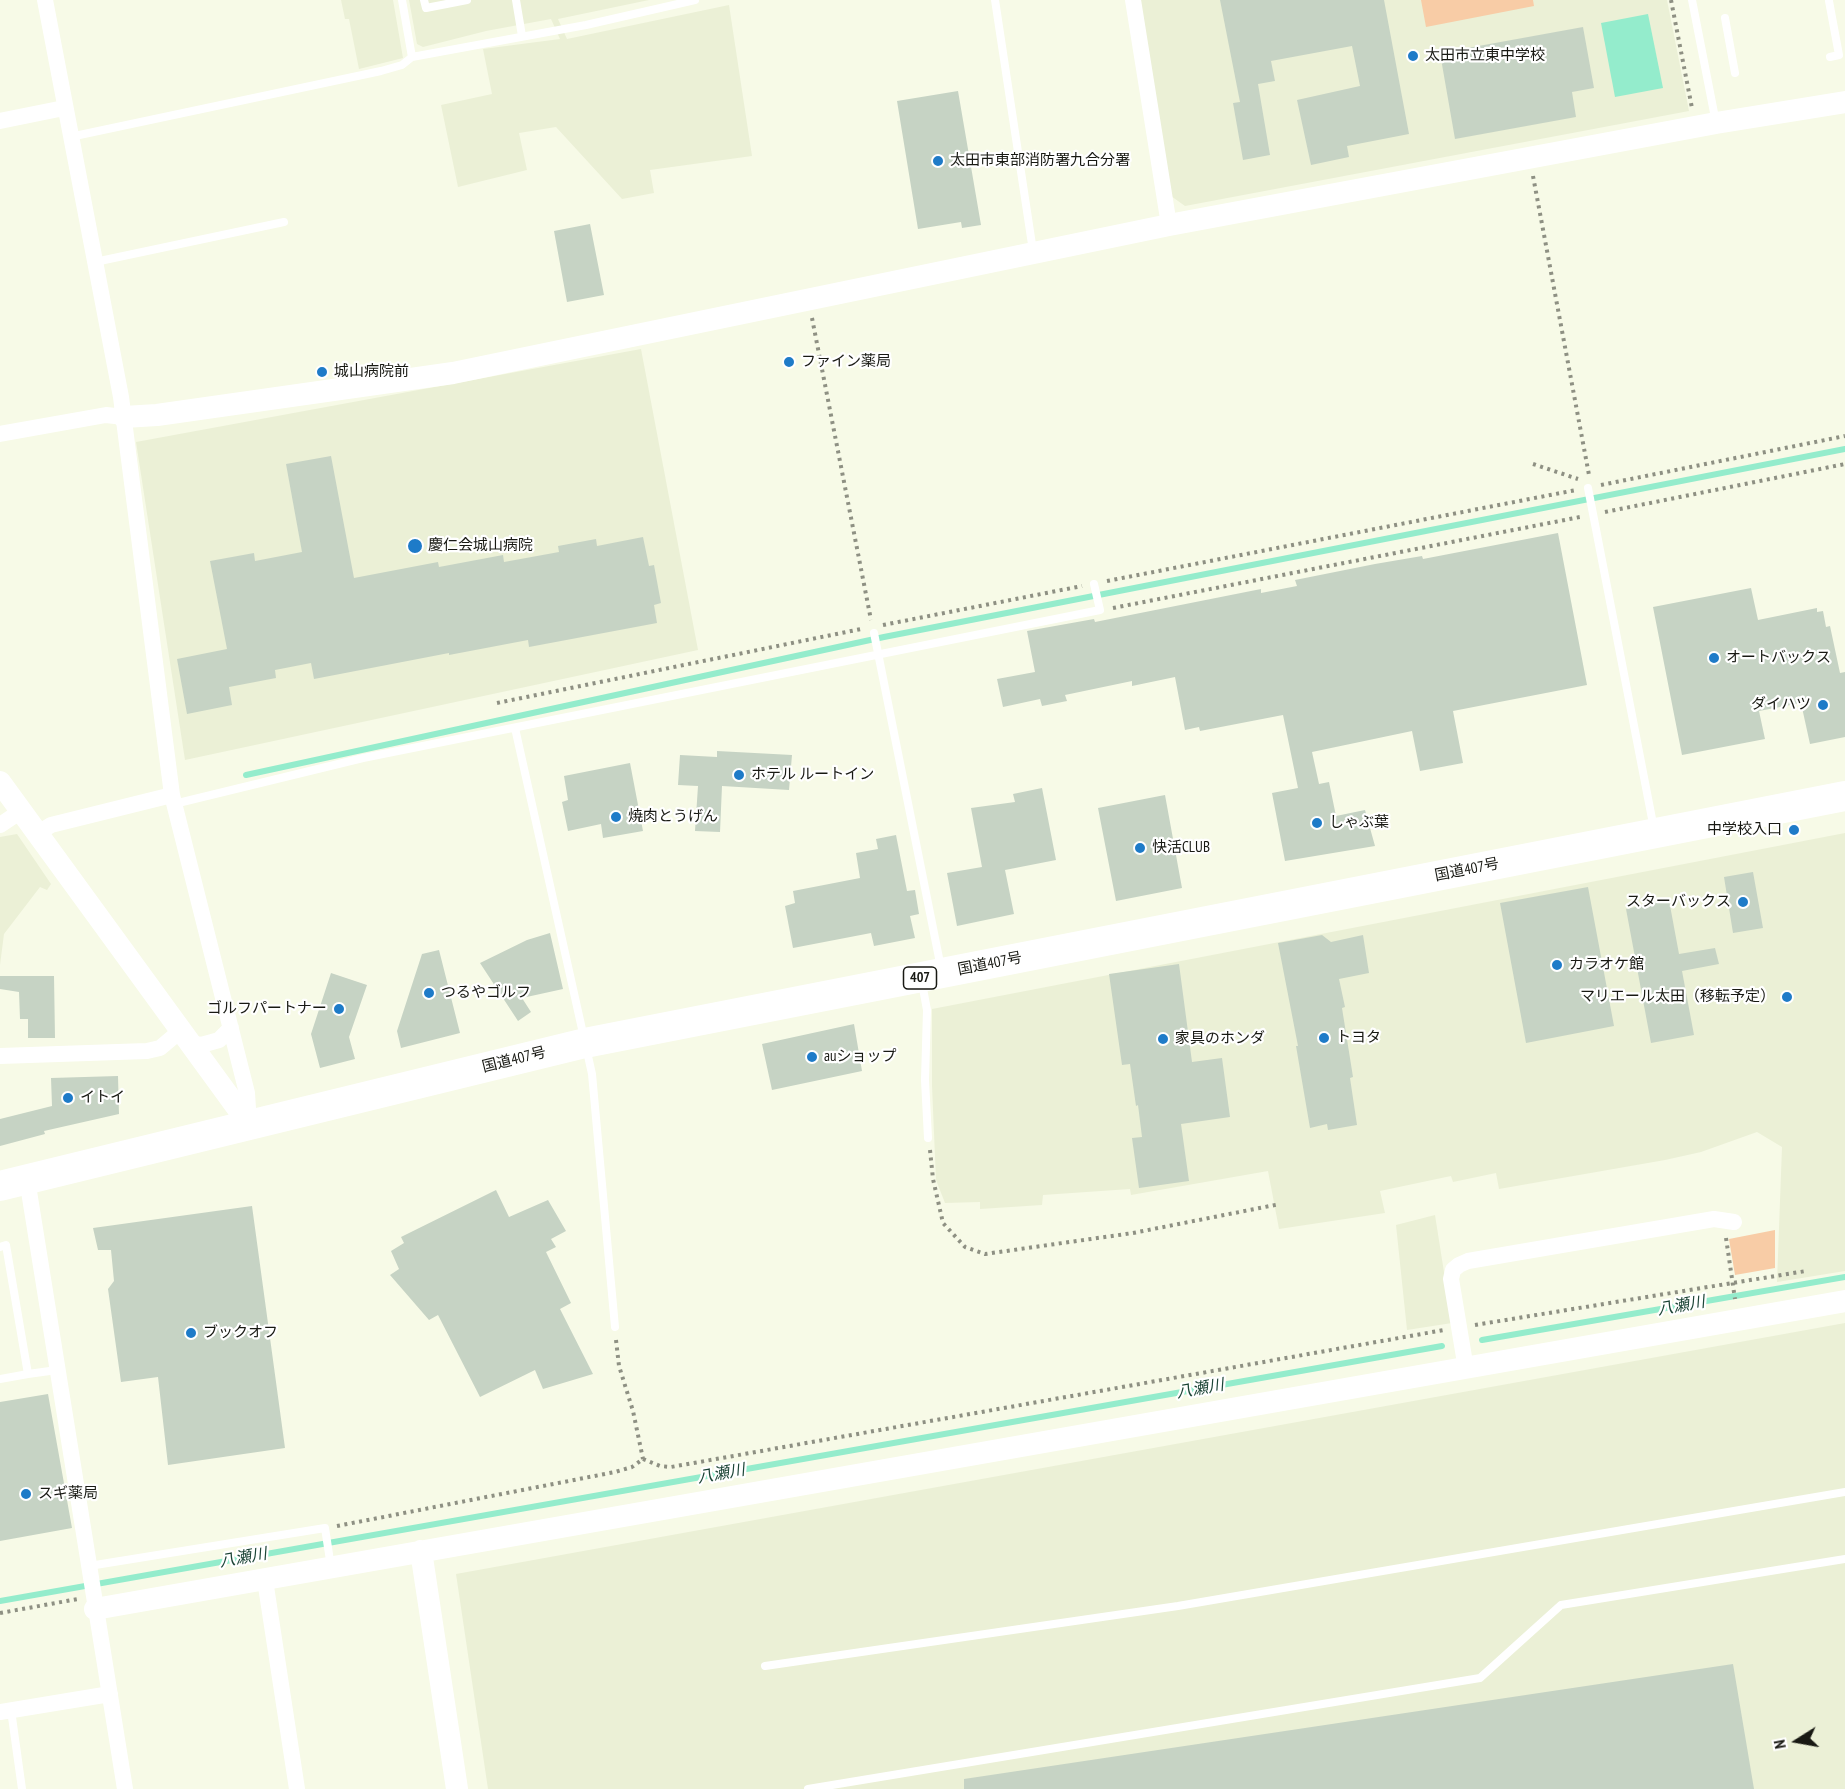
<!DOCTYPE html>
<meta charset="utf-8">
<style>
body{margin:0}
#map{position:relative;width:1845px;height:1789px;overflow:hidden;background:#f7fae7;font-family:"PT Sans Narrow",sans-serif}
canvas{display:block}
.north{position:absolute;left:1767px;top:1711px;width:60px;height:60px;-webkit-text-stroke:4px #fff;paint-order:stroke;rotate:259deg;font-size:16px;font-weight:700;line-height:24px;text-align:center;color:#181913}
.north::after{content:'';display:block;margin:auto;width:21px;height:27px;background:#181913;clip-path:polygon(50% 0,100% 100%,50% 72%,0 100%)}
</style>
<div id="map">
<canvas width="1845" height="1789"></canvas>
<div class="north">N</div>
</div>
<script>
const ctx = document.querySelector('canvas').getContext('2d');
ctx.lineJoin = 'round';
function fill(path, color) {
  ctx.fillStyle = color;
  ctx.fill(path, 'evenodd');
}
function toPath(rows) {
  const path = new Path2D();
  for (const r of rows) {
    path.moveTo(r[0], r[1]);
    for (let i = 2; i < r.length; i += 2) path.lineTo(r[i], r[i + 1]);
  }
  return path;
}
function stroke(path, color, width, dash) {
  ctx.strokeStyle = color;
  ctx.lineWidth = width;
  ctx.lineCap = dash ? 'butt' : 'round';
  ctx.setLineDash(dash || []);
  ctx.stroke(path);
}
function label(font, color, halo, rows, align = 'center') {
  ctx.font = font + ' "PT Sans Narrow","Noto Sans JP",sans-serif';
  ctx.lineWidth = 4.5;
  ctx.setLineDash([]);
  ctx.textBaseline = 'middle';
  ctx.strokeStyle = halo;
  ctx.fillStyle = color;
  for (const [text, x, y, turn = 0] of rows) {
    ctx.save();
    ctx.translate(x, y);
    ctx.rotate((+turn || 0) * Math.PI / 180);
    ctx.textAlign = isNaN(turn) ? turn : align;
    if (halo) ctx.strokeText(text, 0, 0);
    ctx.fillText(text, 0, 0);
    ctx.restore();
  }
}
fill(toPath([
 [341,0,393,0,403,58,359,69,349,19,345,19],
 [409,0,649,0,558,19,567,39,729,5,752,156,650,170,654,193,622,199,556,127,519,133,527,170,458,187,441,105,492,94,483,49,560,39,551,19,486,31,423,47,417,44],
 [1140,0,1667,0,1689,111,1185,206,1171,196],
 [641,349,698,650,185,760,136,442],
 [1845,833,1845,1271,1777,1282,1782,1147,1757,1132,1701,1152,1665,1160,1499,1189,1496,1173,1453,1182,1451,1176,1380,1191,1385,1213,1279,1229,1268,1171,1131,1195,1130,1189,1043,1195,1042,1205,980,1209,980,1202,945,1203,936,1180,932,1086,932,1009],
 [17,834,51,884,47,890,40,887,4,934,0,965,0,837],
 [1435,1215,1452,1323,1407,1330,1396,1225],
 [1845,1323,1845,1789,488,1789,456,1574]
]), '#ebf0d6');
fill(toPath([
 [1421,0,1533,0,1534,6,1426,27],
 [1775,1230,1775,1268,1735,1275,1729,1239]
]), '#f8cca6');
fill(toPath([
 [1648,14,1663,88,1615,97,1601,23]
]), '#94eccc');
stroke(toPath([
 [246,775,884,637,1845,449],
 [1482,1340,1845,1277],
 [0,1601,1442,1346]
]), '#94eccc', 6);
fill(toPath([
 [1220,0,1384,0,1409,134,1347,146,1349,157,1311,165,1297,100,1360,86,1352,46,1271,61,1275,81,1258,84,1270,155,1243,160,1233,103,1240,102],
 [1583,27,1594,88,1572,92,1576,117,1455,139,1440,53],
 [958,91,981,225,962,228,961,222,918,229,897,101],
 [590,224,604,295,567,302,554,231],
 [331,456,354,578,438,562,439,567,503,555,504,562,559,552,558,546,596,539,597,546,643,537,649,566,654,565,661,603,654,605,657,623,529,647,528,640,449,655,449,653,314,679,311,663,275,670,276,678,229,687,232,705,187,714,177,659,227,649,210,561,254,553,255,561,302,552,286,464],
 [1558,533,1587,685,1453,711,1463,763,1420,771,1412,731,1312,752,1319,784,1329,782,1336,816,1365,810,1375,846,1285,861,1272,793,1298,788,1283,715,1200,731,1199,727,1185,730,1175,677,1132,686,1132,681,1065,695,1067,701,1042,706,1040,699,1003,707,997,679,1035,672,1027,631,1094,619,1095,622,1261,589,1261,593,1297,586,1295,580,1375,564,1422,556,1423,559],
 [1751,588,1758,620,1817,608,1817,612,1823,611,1826,627,1830,626,1840,673,1845,672,1845,737,1810,744,1801,703,1759,711,1765,739,1682,755,1653,607],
 [717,751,792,755,789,790,722,786,720,832,695,831,698,786,678,785,680,755,717,757],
 [630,763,643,831,603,838,601,824,568,831,562,802,568,800,564,776],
 [1042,788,1056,860,1005,870,1014,914,957,926,947,873,982,867,971,808,1015,802,1013,794],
 [1165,795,1182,888,1116,901,1098,808],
 [896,835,907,891,915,890,919,914,910,916,915,938,874,946,871,933,793,948,785,906,795,903,793,891,860,878,856,853,878,849,876,839],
 [1753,872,1763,928,1733,933,1724,877],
 [1588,887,1614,1026,1526,1043,1500,903],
 [1669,900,1679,954,1715,948,1719,964,1682,971,1694,1035,1651,1043,1626,909],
 [550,933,563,989,522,998,531,1012,518,1021,480,963,527,940],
 [1322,935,1331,942,1363,935,1369,973,1339,979,1345,1007,1342,1008,1353,1077,1350,1078,1357,1125,1328,1130,1327,1124,1310,1128,1296,1046,1298,1046,1278,943],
 [439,950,460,1033,401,1048,397,1031,422,954],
 [1179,964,1192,1062,1222,1058,1230,1117,1181,1124,1189,1181,1139,1188,1132,1138,1142,1137,1138,1105,1136,1106,1130,1064,1122,1065,1109,974],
 [331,973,367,985,349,1037,355,1059,320,1068,311,1034],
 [0,976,54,976,55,1038,28,1038,28,1019,20,1019,19,992,0,989],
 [854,1024,862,1071,772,1090,762,1044],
 [118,1076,119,1114,44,1131,45,1134,0,1146,0,1119,52,1106,51,1078],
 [496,1190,509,1217,548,1200,566,1231,551,1239,556,1247,546,1252,571,1303,560,1309,593,1374,543,1389,535,1370,480,1397,438,1315,429,1320,390,1275,399,1269,391,1251,404,1243,401,1237],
 [252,1206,285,1448,168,1465,158,1377,121,1382,108,1289,114,1281,111,1250,98,1250,93,1228],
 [48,1394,72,1528,0,1541,0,1402],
 [1733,1664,1754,1789,964,1789,964,1779]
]), '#c6d3c4');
stroke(toPath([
 [1671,0,1692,108],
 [1533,176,1589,475],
 [812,318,871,620],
 [1533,464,1578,479],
 [1601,485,1845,436],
 [1605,512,1845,464],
 [1107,581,1576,490],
 [1113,608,1580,517],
 [883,625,1082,586],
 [497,703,861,629],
 [930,1150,933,1179,943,1223,965,1247,985,1254,1133,1233,1280,1204],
 [1726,1238,1735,1299],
 [1475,1325,1806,1271],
 [616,1340,619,1366,633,1411,643,1459],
 [643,1459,660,1466,671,1467,1444,1330],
 [337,1526,615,1472,632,1467,643,1459],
 [0,1613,78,1599]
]), '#8e9083', 4, [3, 4.5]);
stroke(toPath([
 [402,0,412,57],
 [424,0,426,8,467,0],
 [516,0,522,36],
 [995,0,1033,251],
 [1692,0,1716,123],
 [1829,1,1839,55,1830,57],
 [1725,18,1735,73],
 [70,137,381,71,402,65,412,57,586,25,695,0],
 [95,262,284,222],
 [1588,488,1654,829],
 [874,633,941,968],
 [515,728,592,1074,615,1327],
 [174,804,363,758,1100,610,1094,584],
 [922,983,927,1010,925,1080,928,1138],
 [0,1247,6,1245,28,1374,57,1370],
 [0,1379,28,1374],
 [89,1566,325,1528,331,1567],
 [765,1666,1178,1606,1845,1492],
 [11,1710,22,1789],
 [808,1789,1480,1678,1561,1605,1845,1559]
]), '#fff', 8);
stroke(toPath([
 [45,0,121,397,172,795,247,1093,249,1124],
 [1133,0,1169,225],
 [0,121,64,108],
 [0,434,106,415,124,417],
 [0,825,21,811],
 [37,834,51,825,172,795],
 [187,1042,201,1045,212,1042,219,1040,231,1028],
 [0,1056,147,1051,160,1048,179,1032],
 [27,1179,125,1789],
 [1466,1369,1451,1279,1453,1270,1459,1265,1468,1261,1714,1219,1734,1222],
 [265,1580,297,1789],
 [0,1712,110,1694]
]), '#fff', 16);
stroke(toPath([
 [124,417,157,415,453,373,1169,225,1716,123,1845,102],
 [0,782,249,1124],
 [421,1551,457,1789],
 [95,1609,1845,1301]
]), '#fff', 22);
stroke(toPath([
 [0,1186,585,1043,1845,796]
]), '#fff', 30);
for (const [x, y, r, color] of [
 [1413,56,6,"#1e7bc8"],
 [938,161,6,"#1e7bc8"],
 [789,362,6,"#1e7bc8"],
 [322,372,6,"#1e7bc8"],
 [415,546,8,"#1e7bc8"],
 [1714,658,6,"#1e7bc8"],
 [1823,705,6,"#1e7bc8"],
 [739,775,6,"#1e7bc8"],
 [616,817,6,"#1e7bc8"],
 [1317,823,6,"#1e7bc8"],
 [1794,830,6,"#1e7bc8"],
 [1140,848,6,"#1e7bc8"],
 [1743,902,6,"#1e7bc8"],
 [1557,965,6,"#1e7bc8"],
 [429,993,6,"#1e7bc8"],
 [1787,997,6,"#1e7bc8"],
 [339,1009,6,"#1e7bc8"],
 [1324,1038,6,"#1e7bc8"],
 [1163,1039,6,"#1e7bc8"],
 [812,1057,6,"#1e7bc8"],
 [68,1098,6,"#1e7bc8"],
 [191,1333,6,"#1e7bc8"],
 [26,1494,6,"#1e7bc8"]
]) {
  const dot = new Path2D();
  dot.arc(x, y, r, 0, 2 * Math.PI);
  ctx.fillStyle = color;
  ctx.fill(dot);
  stroke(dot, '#fff', 2);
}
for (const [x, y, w] of [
 [920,978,33]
]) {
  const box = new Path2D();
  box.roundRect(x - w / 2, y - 11, w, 22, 4.5);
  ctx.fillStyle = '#fff';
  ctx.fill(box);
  stroke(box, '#181913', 1.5);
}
label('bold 14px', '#181913', null, [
 ["407",920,978]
]);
label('15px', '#181913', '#fff', [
 ["太田市立東中学校",1425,56],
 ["太田市東部消防署九合分署",950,161],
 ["ファイン薬局",801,362],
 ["城山病院前",334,372],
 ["慶仁会城山病院",428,546],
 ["オートバックス",1726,658],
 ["ダイハツ",1811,705,"right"],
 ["ホテル ルートイン",751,775],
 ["焼肉とうげん",628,817],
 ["しゃぶ葉",1329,823],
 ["中学校入口",1782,830,"right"],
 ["快活CLUB",1152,848],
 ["スターバックス",1731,902,"right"],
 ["カラオケ館",1569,965],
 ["つるやゴルフ",441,993],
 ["マリエール太田（移転予定）",1775,997,"right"],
 ["ゴルフパートナー",327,1009,"right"],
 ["トヨタ",1336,1038],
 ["家具のホンダ",1175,1039],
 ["auショップ",824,1057],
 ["イトイ",80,1098],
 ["ブックオフ",203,1333],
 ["スギ薬局",38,1494]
], 'left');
label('15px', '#181913', '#fff', [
 ["国道407号",1467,870,-11],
 ["国道407号",990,964,-11],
 ["国道407号",514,1060,-14]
]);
label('italic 16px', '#1d4537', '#fff', [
 ["八瀬川",1681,1306,-10],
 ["八瀬川",1200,1389,-10],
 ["八瀬川",721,1474,-10],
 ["八瀬川",243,1558,-10]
]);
</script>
